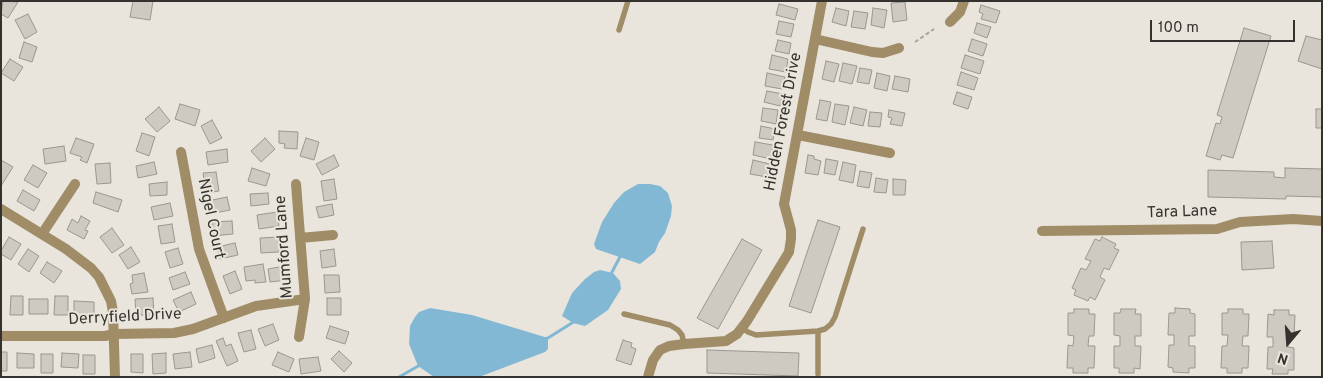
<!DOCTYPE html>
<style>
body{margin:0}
#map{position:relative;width:1323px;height:378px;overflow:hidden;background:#e9e5dc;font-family:Overpass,sans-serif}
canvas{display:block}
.frame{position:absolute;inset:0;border:2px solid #33322e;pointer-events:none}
.north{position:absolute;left:1263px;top:318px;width:50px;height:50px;-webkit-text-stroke:4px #e9e5dc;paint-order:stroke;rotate:198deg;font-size:14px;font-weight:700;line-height:20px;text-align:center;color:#33322e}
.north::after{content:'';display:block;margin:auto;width:18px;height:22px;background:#33322e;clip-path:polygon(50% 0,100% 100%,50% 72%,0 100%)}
.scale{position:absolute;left:1150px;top:20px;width:145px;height:22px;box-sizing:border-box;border:2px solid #33322e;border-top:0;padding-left:6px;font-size:15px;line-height:18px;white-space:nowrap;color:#33322e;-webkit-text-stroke:4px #e9e5dc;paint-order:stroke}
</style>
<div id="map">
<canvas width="1323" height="378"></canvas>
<div class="frame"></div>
<div class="north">N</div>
<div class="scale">100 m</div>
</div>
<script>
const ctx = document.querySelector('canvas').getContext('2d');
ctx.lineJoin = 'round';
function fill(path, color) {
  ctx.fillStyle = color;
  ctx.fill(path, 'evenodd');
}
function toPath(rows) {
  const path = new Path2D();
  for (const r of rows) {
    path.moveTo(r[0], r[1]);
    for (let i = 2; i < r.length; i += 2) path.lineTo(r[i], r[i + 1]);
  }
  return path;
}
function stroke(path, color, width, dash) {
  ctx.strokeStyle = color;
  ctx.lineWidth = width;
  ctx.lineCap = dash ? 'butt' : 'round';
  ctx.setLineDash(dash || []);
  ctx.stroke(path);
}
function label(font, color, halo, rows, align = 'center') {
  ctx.font = font + ' Overpass,sans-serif';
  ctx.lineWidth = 4;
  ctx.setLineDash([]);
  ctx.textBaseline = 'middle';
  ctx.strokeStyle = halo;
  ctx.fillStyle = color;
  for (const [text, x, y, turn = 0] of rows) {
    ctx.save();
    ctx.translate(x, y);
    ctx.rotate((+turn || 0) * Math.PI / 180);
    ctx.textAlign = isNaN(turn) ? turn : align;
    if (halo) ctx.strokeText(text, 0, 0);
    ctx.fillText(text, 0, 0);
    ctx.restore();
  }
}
fill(toPath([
 [638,184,650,184,660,186,668,193,672,206,671,216,665,233,659,242,655,252,640,264,596,249,594,244,602,222,614,203,624,192],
 [600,270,613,273,620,281,621,289,608,310,585,326,573,323,562,316,572,293,585,279,594,272],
 [430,308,472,315,548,338,548,349,545,352,479,377,434,377,418,366,409,344,410,326,415,317,419,312]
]), '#82b8d4');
stroke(toPath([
 [611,274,622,253],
 [544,339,548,338,575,321],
 [399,377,420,365]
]), '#82b8d4', 3);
const building = toPath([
 [3,1,18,2,8,18,1,14,3,1],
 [133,1,153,1,150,20,130,17,133,1],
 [905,2,907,20,893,22,891,3,905,2],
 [779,4,798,9,795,20,776,15,779,4],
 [981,5,1000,11,996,23,981,19,983,14,979,12,981,5],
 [836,8,849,11,846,26,832,22,836,8],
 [873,8,887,10,884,28,871,25,873,8],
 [854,11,868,13,865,29,851,27,854,11],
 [28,14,37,32,25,39,15,20,28,14],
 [779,21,794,24,791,37,776,34,779,21],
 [977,23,991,27,987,38,974,33,977,23],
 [1244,28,1271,36,1233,158,1222,155,1220,160,1206,156,1216,123,1220,124,1222,117,1217,115,1244,28],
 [1306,36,1322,40,1322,69,1298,61,1306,36],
 [972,39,987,44,983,56,968,51,972,39],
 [778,40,791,43,789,54,775,51,778,40],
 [24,42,37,47,32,62,19,58,24,42],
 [772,55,788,59,786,72,769,69,772,55],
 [965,55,984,61,980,74,961,68,965,55],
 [10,59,23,67,14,81,1,73,10,59],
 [826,61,839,64,834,82,822,79,826,61],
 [843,63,857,66,852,84,839,81,843,63],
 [860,68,872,70,869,84,857,82,860,68],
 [961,72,978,78,974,90,957,85,961,72],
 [767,73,785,77,782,89,765,86,767,73],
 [877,73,890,76,887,91,874,88,877,73],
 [895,76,910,79,908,92,892,89,895,76],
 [767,91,783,94,780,106,764,102,767,91],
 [957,92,972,97,968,109,953,104,957,92],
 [820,100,831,102,827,121,816,119,820,100],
 [180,104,200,110,195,126,175,119,180,104],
 [835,104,849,106,845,125,832,122,835,104],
 [159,107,170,121,157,132,145,119,159,107],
 [854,107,867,110,863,126,850,123,854,107],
 [763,108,778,110,776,124,761,121,763,108],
 [1316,109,1322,109,1322,128,1316,128,1316,109],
 [889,110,905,113,902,126,890,124,892,118,888,117,889,110],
 [870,112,882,113,880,127,868,126,870,112],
 [212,120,222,138,210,144,201,126,212,120],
 [761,126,775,129,773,140,759,138,761,126],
 [279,131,298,132,297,149,284,148,285,144,279,143,279,131],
 [142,133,155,137,149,156,136,151,142,133],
 [76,138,94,144,87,163,80,160,82,157,70,153,76,138],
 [265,138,275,149,261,162,251,151,265,138],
 [306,138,319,142,314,160,300,156,306,138],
 [755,142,773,145,771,159,753,155,755,142],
 [64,146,66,161,45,164,43,149,64,146],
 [227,149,228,162,208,165,206,152,227,149],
 [334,155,339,166,322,175,316,164,334,155],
 [808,155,814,156,814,159,821,161,818,175,805,173,808,155],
 [826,159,838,161,835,175,824,173,826,159],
 [1,160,13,167,1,186,1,160],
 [753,160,770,164,767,177,750,174,753,160],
 [154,162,157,174,138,178,136,166,154,162],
 [843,162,856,165,853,183,839,180,843,162],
 [110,163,111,183,97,184,95,164,110,163],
 [33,165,47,173,38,188,24,180,33,165],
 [252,168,270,174,266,186,248,181,252,168],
 [1285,168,1322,169,1322,197,1286,196,1286,199,1208,197,1208,170,1274,172,1274,177,1285,178,1285,168],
 [860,171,872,173,869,188,857,186,860,171],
 [216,172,219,191,206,193,203,173,216,172],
 [876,178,888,180,886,193,874,192,876,178],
 [334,179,337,199,324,201,321,181,334,179],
 [893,179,906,180,905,195,893,195,893,179],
 [167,182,167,195,150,196,149,184,167,182],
 [23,190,40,200,34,211,17,201,23,190],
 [96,192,122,200,118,212,93,203,96,192],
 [268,193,269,204,251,206,250,194,268,193],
 [227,197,230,210,210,214,208,201,227,197],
 [170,203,173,216,154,220,151,207,170,203],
 [332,204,334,215,319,218,316,207,332,204],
 [277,212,279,226,259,229,257,215,277,212],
 [81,216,90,221,85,230,88,231,84,239,67,230,72,219,78,223,81,216],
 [818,220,840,227,811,313,789,306,818,220],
 [232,221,233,234,213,236,212,222,232,221],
 [172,224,175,242,161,244,158,226,172,224],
 [112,228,124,245,112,253,100,237,112,228],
 [9,237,21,244,11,260,1,254,1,251,9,237],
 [278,237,279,252,261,253,260,238,278,237],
 [1102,237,1116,244,1114,248,1119,250,1109,270,1104,268,1100,277,1105,280,1095,300,1090,297,1088,301,1074,295,1076,290,1072,288,1081,268,1086,270,1091,261,1085,259,1095,239,1100,241,1102,237],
 [742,239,762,250,718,329,697,318,742,239],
 [1272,241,1274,268,1242,270,1241,242,1272,241],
 [235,243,238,255,220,259,217,247,235,243],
 [131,247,140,262,128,269,119,255,131,247],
 [178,248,183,264,170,268,165,252,178,248],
 [28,249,39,256,29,272,18,264,28,249],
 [334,249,336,266,322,268,320,251,334,249],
 [47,262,62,271,54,283,40,273,47,262],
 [263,264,266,282,255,283,255,280,246,281,244,267,263,264],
 [285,266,287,280,270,282,268,269,285,266],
 [235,271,242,289,230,294,223,276,235,271],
 [185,272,190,284,173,290,169,278,185,272],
 [144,273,148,292,132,294,130,284,133,283,132,275,144,273],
 [324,275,339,275,340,292,325,293,324,275],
 [191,292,196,304,179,312,173,300,191,292],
 [11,296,23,296,23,315,10,315,11,296],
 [55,296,68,296,68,315,54,315,55,296],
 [153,298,154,317,148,318,148,315,136,315,135,299,153,298],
 [327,298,341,298,341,315,327,315,327,298],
 [29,299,48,299,48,314,29,314,29,299],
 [74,301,94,302,94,315,74,315,74,301],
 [1175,308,1190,309,1190,313,1195,314,1195,336,1189,336,1189,346,1195,346,1195,368,1189,368,1189,373,1173,372,1173,368,1168,367,1169,345,1174,345,1174,335,1168,335,1169,313,1175,313,1175,308],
 [1074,309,1089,309,1089,314,1095,314,1094,336,1089,336,1088,346,1095,346,1094,368,1088,368,1088,373,1073,373,1073,368,1067,368,1068,345,1073,346,1074,336,1068,335,1068,313,1074,313,1074,309],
 [1121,309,1136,309,1135,314,1141,314,1141,336,1135,336,1135,346,1141,346,1140,369,1134,368,1134,373,1119,373,1119,368,1114,368,1114,346,1120,346,1120,336,1114,335,1114,313,1120,313,1121,309],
 [1228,309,1243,309,1243,314,1249,314,1248,336,1243,336,1242,346,1249,346,1248,368,1242,368,1242,373,1227,373,1227,368,1221,368,1222,346,1227,346,1228,335,1222,335,1222,313,1228,313,1228,309],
 [1274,310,1289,310,1289,315,1295,315,1294,337,1288,337,1288,347,1294,348,1294,370,1288,370,1288,374,1272,374,1273,369,1267,369,1268,347,1273,347,1273,337,1267,337,1268,314,1274,315,1274,310],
 [273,324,279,340,265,346,258,329,273,324],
 [330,326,349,332,345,344,326,338,330,326],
 [251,330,256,349,244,352,238,333,251,330],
 [223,338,226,346,231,344,238,361,227,366,216,341,223,338],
 [623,340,632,343,631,347,636,349,631,365,616,360,623,340],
 [212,345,215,358,199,363,196,349,212,345],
 [707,350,799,353,798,376,707,373,707,350],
 [339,351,352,363,344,372,331,359,339,351],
 [1,352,7,352,7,371,1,371,1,352],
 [190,352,192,367,175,369,173,354,190,352],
 [278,352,294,359,289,372,272,365,278,352],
 [17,353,34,354,34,368,17,368,17,353],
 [62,353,79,354,78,368,61,367,62,353],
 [166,353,166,373,153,374,152,354,166,353],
 [41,354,53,354,53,373,41,373,41,354],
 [131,354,143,354,143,373,131,372,131,354],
 [83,355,95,355,95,374,83,374,83,355],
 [318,357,321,371,301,374,299,359,318,357]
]);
fill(building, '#cecac1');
stroke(building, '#9a978e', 1);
stroke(toPath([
 [915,42,934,29]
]), '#a8a59e', 2, [4, 2.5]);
stroke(toPath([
 [619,30,628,1],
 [624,314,670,325,678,330,682,335,684,344],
 [742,328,748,332,756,335,818,331,825,329,831,324,835,317,863,229],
 [818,374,818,331]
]), '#a08d67', 5.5);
stroke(toPath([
 [950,22,960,12,964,1],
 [815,39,872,52,883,53,899,48],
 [798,135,890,153],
 [181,152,199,249,224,318],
 [296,184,305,299,299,337],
 [1,209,66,249,91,268,99,277,111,301,113,312,115,377],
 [1042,231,1217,229,1240,222,1293,219,1322,221],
 [42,234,75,184],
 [300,238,333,235],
 [1,336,105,336,114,334,174,333,193,329,256,306,305,299],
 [648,377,653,360,660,350,669,346,684,344,726,341,737,334,747,321,789,252,791,239,791,230,784,204,822,1]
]), '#a08d67', 10);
label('16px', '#33322e', '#e9e5dc', [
 ["Hidden Forest Drive",784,122,-79],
 ["Tara Lane",1182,213,-2],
 ["Nigel Court",210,219,78],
 ["Mumford Lane",285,247,-94],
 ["Derryfield Drive",125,318,-3]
]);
</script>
